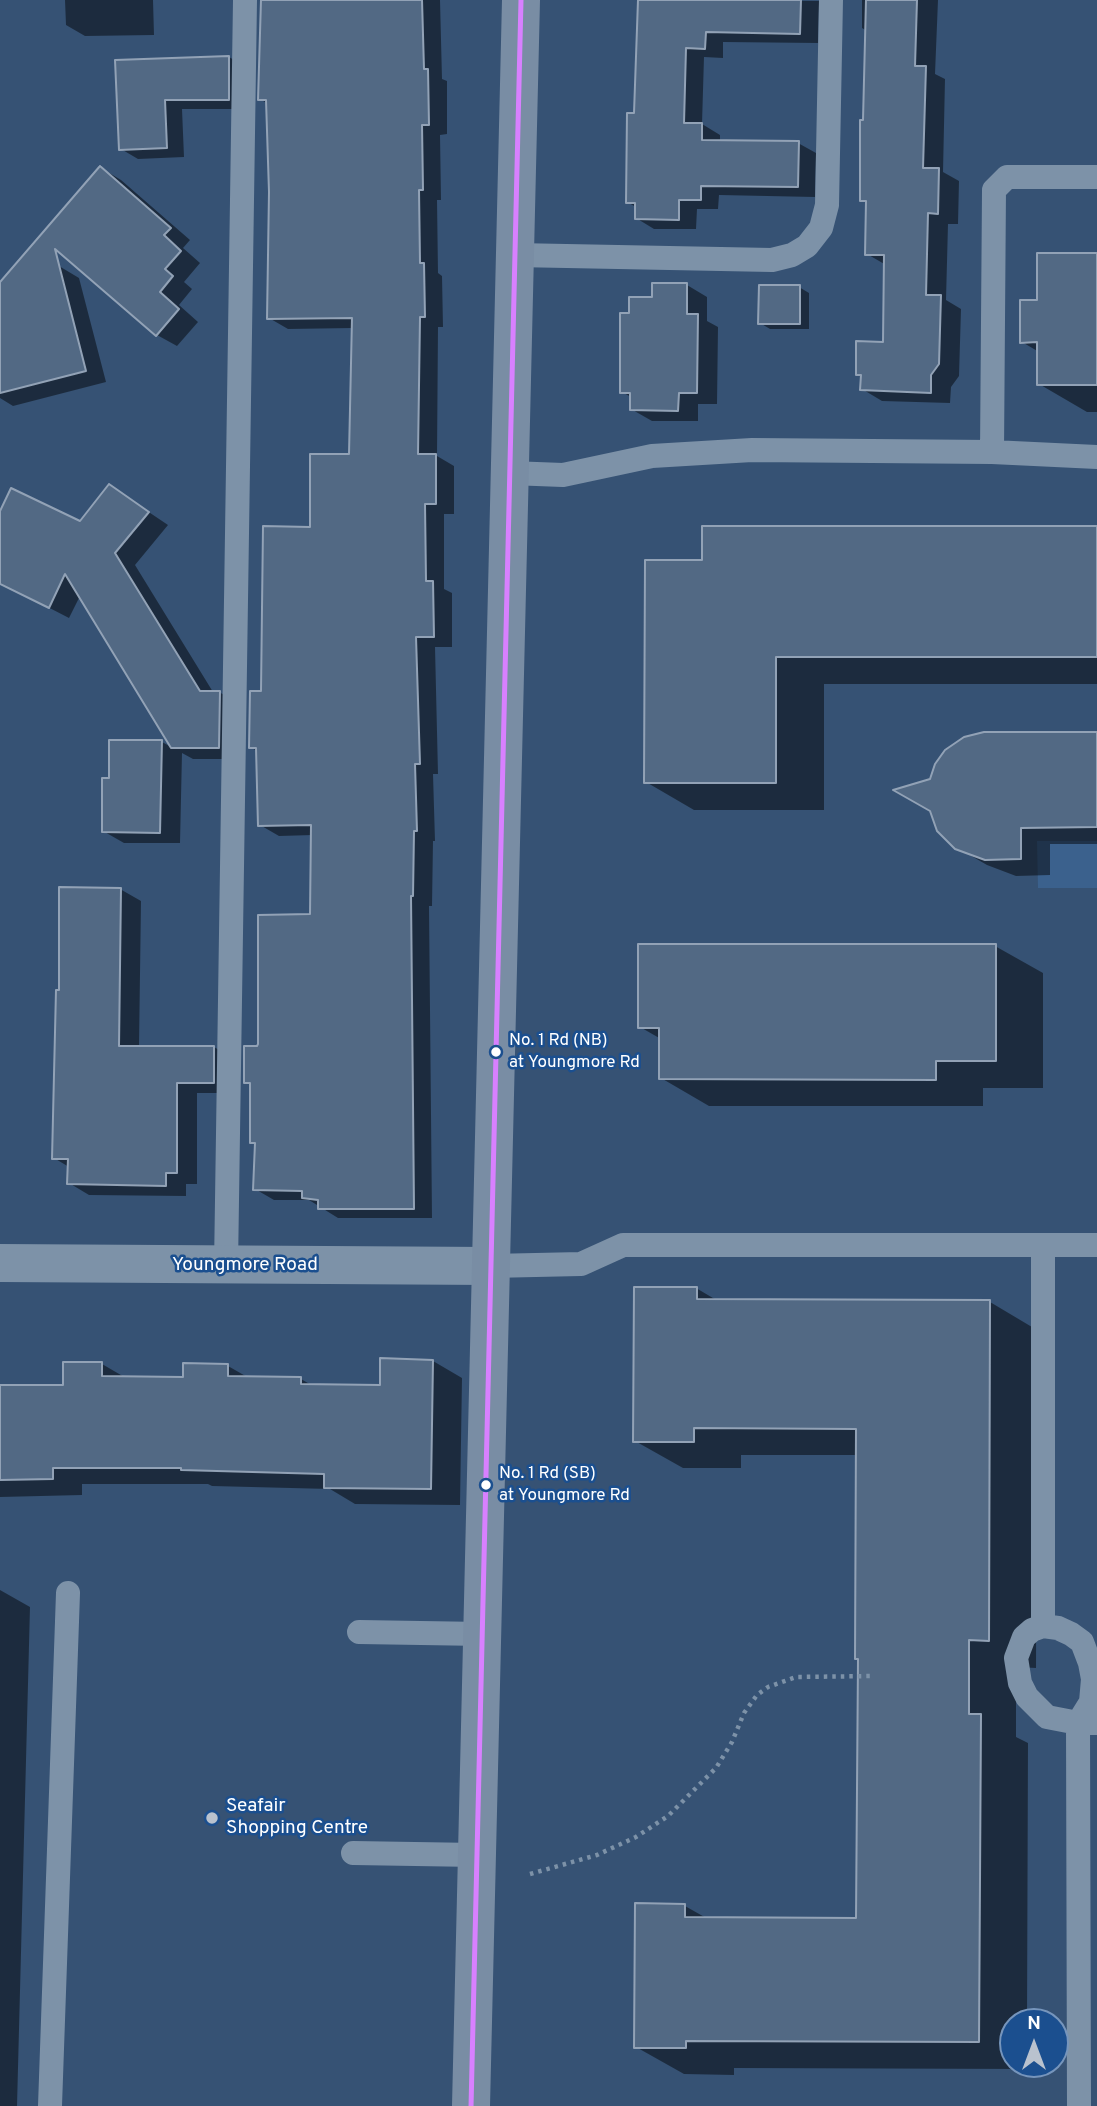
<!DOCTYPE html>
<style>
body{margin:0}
#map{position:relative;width:1097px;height:2106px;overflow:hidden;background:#365274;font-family:Overpass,sans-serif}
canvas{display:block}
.north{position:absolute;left:999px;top:2008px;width:70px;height:70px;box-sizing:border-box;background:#1b4f8f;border:2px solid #7695bc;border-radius:50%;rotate:0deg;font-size:19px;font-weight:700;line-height:28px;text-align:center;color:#fff}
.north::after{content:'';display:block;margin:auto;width:24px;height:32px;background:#b9c2ce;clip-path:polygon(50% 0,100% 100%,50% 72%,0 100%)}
</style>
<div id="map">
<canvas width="1097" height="2106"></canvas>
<div class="north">N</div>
</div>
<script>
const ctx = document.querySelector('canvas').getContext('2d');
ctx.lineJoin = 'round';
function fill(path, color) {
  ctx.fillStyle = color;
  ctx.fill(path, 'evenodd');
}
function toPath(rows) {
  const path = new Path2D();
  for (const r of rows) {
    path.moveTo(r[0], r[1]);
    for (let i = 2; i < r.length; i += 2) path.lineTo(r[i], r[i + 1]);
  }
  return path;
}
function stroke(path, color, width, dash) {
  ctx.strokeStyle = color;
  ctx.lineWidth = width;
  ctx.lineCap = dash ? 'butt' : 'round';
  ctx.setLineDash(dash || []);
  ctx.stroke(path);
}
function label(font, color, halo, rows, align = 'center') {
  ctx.font = font + ' Overpass,sans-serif';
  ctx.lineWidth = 5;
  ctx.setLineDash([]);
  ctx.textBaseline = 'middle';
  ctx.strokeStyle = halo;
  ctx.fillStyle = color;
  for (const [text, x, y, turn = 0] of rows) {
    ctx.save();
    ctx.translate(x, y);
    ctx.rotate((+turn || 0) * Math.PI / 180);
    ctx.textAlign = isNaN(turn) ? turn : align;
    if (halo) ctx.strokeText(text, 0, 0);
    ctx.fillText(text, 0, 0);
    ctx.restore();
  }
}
fill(toPath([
 [1037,841,1097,841,1097,888,1038,888]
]), '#3b618d');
fill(toPath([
 [65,0,153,0,154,35,85,36,66,25],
 [262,0,440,0,442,79,447,81,447,134,440,135,441,200,437,200,438,273,442,276,443,327,438,327,437,456,454,466,454,514,444,514,444,589,452,593,452,647,435,647,438,774,433,774,435,841,433,841,432,906,429,906,432,1218,338,1218,309,1200,274,1200,255,1189,257,1145,251,1142,251,1085,245,1082,311,916,313,835,279,836,260,825,257,751,250,747,263,692,312,529,351,456,353,328,288,329,269,318,271,192,268,104,260,99],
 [640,0,819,1,818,43,723,42,723,58,704,57,702,124,720,135,720,142,798,143,816,153,815,197,719,195,718,209,697,209,696,229,654,229,636,218,636,207,627,202,636,115],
 [862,0,938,0,935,74,945,79,943,172,959,181,958,224,948,224,946,300,961,309,959,376,951,387,950,403,882,401,862,389,862,377,858,374,884,343,886,265,867,254,868,204,862,200,867,31,862,28],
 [229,57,246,67,245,109,182,109,184,157,138,159,121,149,117,62],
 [101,168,121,180,190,240,183,248,200,263,184,282,192,289,179,305,198,322,177,346,157,335],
 [1097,255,1097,412,1087,412,1039,384,1039,352,1022,342,1038,302],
 [59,266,79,278,106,382,13,406,0,398,0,282],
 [687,285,707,297,707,321,718,327,717,404,698,404,698,421,652,421,631,409,631,397,622,392,631,314,653,298],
 [799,287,809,293,809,329,770,329,760,323],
 [110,486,168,525,135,565,213,692,219,692,240,704,239,759,193,759,182,753,180,843,124,843,103,831,110,780,162,742,173,748,80,596,69,618,3,584,0,571,0,515,80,524],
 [1097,527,1097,684,824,684,824,810,694,810,646,782,704,561],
 [1097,734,1097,844,1050,844,1050,875,1016,876,987,865,956,847],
 [120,889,141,901,139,1047,214,1047,234,1059,234,1093,197,1093,197,1184,186,1184,186,1196,89,1195,69,1183,69,1167,54,1158,60,992],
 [995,946,1043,973,1043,1088,983,1088,983,1106,709,1106,661,1078,661,1039,640,1027],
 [696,1288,718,1301,990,1302,1037,1330,1036,1668,1016,1667,1016,1737,1028,1743,1027,2022,1013,2022,1013,2064,1027,2064,1027,2069,734,2068,734,2075,684,2074,636,2047,685,1906,708,1919,858,1920,859,1660,858,1455,741,1455,741,1468,683,1468,635,1441],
 [433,1361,462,1378,460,1505,355,1504,330,1489,212,1486,208,1484,82,1484,82,1495,0,1497,0,1387,65,1386,102,1364,126,1378,184,1379,228,1366,249,1378,301,1379,313,1386,382,1387],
 [0,1590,30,1607,17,2106,0,2106]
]), '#0007');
const building = toPath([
 [261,0,422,0,424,69,428,69,429,125,422,125,423,190,419,190,420,263,424,263,425,317,420,317,418,454,436,454,436,504,425,504,426,581,433,581,434,637,416,637,420,764,415,764,417,831,414,831,413,896,411,896,414,1209,318,1209,318,1200,302,1198,302,1191,253,1190,255,1143,250,1143,250,1083,244,1083,244,1046,257,1046,258,1044,258,915,310,914,311,825,258,826,256,748,249,748,250,691,261,691,263,526,310,527,310,454,349,454,352,318,267,319,269,192,266,100,258,100,261,0],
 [638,0,801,0,800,34,706,32,705,49,686,48,684,123,702,123,702,140,799,141,798,187,701,186,701,200,679,200,679,220,635,219,635,203,626,203,627,113,634,113,638,0],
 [866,0,917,0,915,66,926,66,923,168,939,168,938,214,928,213,926,295,941,295,939,364,931,375,931,393,860,390,861,375,856,375,856,341,883,342,884,255,865,255,866,201,860,201,860,120,863,120,866,0],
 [229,56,229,100,165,100,167,148,119,150,115,60,229,56],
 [100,166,171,228,164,235,181,251,165,269,173,276,160,292,179,309,156,336,55,249,86,371,0,393,0,282,100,166],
 [1037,253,1097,253,1097,385,1037,385,1037,342,1020,343,1020,300,1037,300,1037,253],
 [652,283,687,283,687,314,698,314,697,393,679,393,678,411,630,410,630,393,620,393,620,313,629,313,629,297,652,297,652,283],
 [759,285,800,285,800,324,758,324,759,285],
 [109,484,149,512,115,553,200,691,220,691,219,748,171,748,65,574,49,608,0,584,0,511,11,488,80,521,109,484],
 [702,526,1097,526,1097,657,776,657,776,783,644,783,645,560,702,560,702,526],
 [984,732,1097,732,1097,827,1021,828,1021,859,985,860,955,849,937,831,930,811,893,790,930,779,935,764,945,750,964,737,984,732],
 [109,740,162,740,160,833,102,832,102,778,109,778,109,740],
 [59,887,121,888,119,1046,214,1046,214,1083,177,1083,177,1173,166,1173,166,1186,67,1184,68,1159,52,1159,56,990,59,990,59,887],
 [638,944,996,944,996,1061,936,1061,936,1080,659,1079,659,1028,638,1028,638,944],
 [634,1287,697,1287,697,1299,990,1300,989,1641,969,1640,969,1714,981,1714,979,2042,686,2041,686,2048,634,2048,635,1903,685,1904,685,1917,856,1918,858,1659,855,1659,856,1429,694,1428,694,1442,633,1442,634,1287],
 [380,1358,433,1360,431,1489,324,1488,324,1474,181,1470,181,1468,53,1468,53,1479,0,1480,0,1385,63,1385,63,1362,102,1362,102,1376,183,1377,183,1363,228,1364,228,1376,301,1377,301,1384,380,1385,380,1358]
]);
fill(building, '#526984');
stroke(building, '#92a2b6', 2);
stroke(toPath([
 [530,1874,597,1855,636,1837,668,1816,716,1768,732,1742,744,1713,757,1695,768,1687,796,1677,874,1676]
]), '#7d92a8', 4.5, [3.5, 5]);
stroke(toPath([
 [515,255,772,260,792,255,807,246,821,228,827,205,831,0],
 [992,452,994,190,1007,177,1097,177],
 [510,473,563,475,652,456,752,450,992,452,1097,457],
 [1043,1245,1043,1626],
 [226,1266,245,0],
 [490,1266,581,1264,623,1245,1097,1245],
 [359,1632,483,1634],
 [353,1853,477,1855],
 [50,2106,68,1593],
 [1079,2106,1078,1723,1091,1702,1093,1679,1090,1663,1082,1642,1071,1634,1058,1628,1043,1626,1032,1630,1024,1637,1016,1658,1020,1683,1027,1697,1047,1717,1078,1723,1097,1723]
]), '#7d92a8', 24);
stroke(toPath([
 [0,1263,490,1266]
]), '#7d92a8', 38);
stroke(toPath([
 [471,2106,521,0]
]), '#798da4', 38);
stroke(toPath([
 [471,2106,521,0]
]), '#d880ff', 5);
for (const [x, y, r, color] of [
 [496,1052,6,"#fff"],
 [486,1485,6,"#fff"],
 [212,1818,7,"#b9c2ce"]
]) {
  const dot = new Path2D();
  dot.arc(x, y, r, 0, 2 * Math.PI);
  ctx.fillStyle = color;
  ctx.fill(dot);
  stroke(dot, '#1b4f8f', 2.5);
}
label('17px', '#fff', '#1b4f8f', [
 ["No. 1 Rd (NB)",509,1042],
 ["at Youngmore Rd",509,1064],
 ["No. 1 Rd (SB)",499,1475],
 ["at Youngmore Rd",499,1497]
], 'left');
label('19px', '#fff', '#1b4f8f', [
 ["Youngmore Road",245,1266]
]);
label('19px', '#fff', '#1b4f8f', [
 ["Seafair",226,1807],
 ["Shopping Centre",226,1829]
], 'left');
</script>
